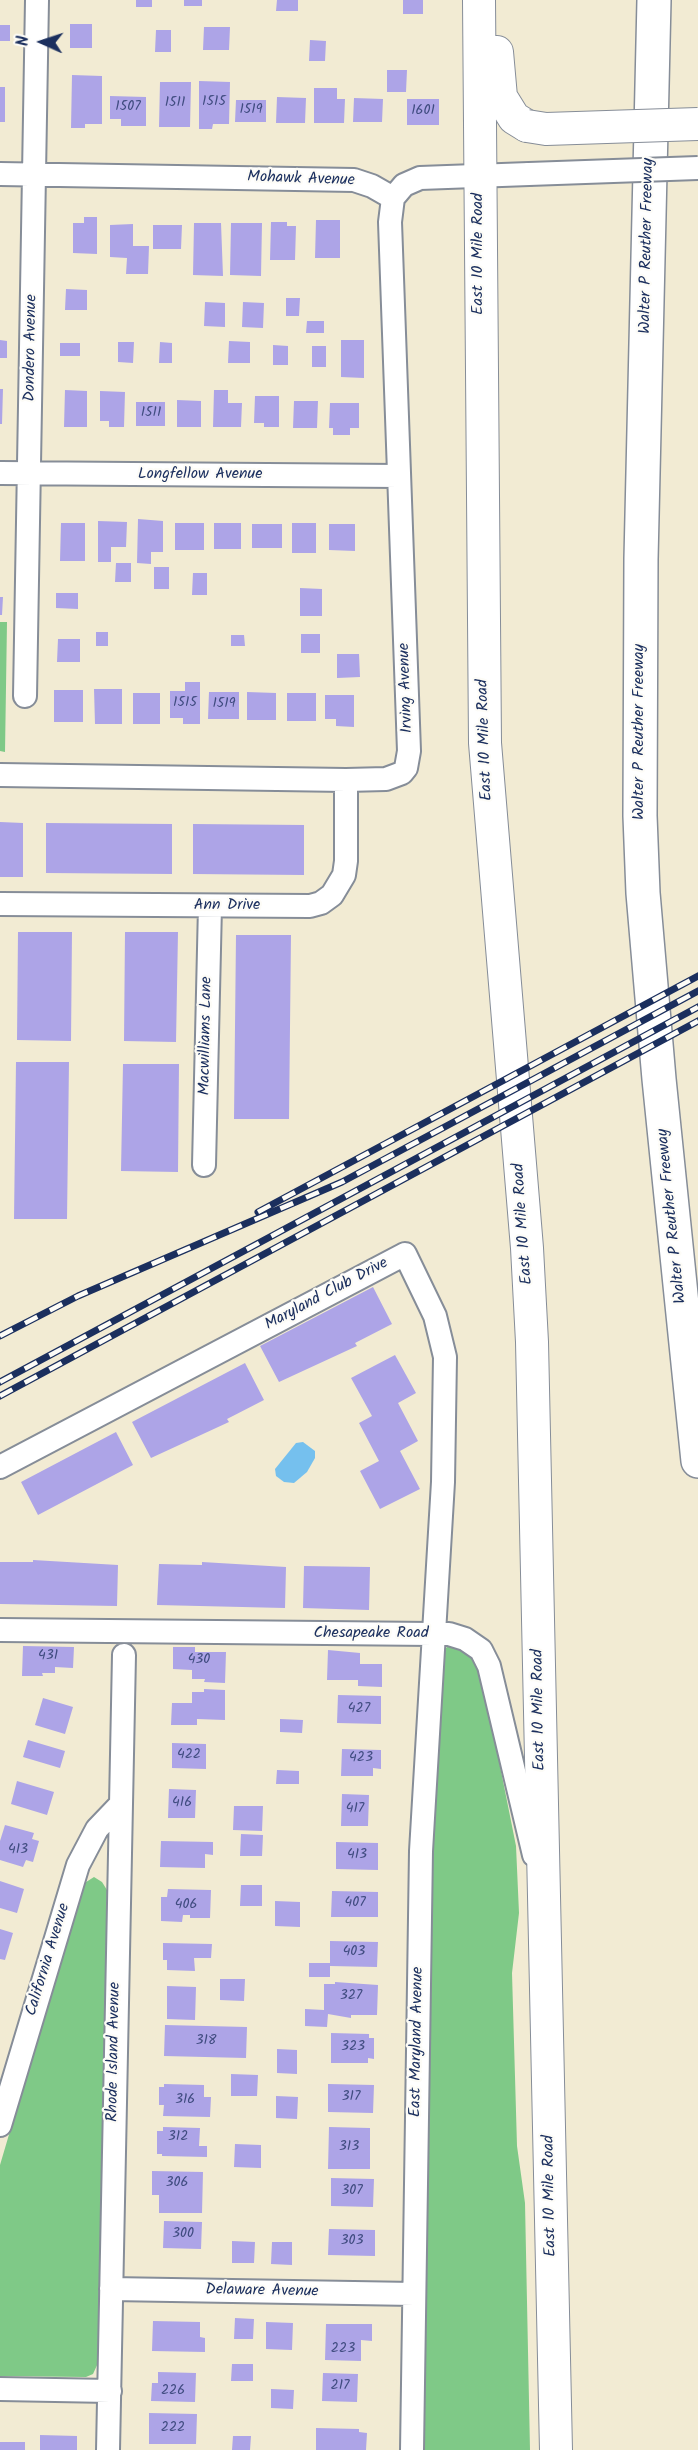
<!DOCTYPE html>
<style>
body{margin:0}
#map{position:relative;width:698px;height:2450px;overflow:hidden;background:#f2ebd3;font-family:Kalam,sans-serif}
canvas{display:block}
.north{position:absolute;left:12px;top:12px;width:60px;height:60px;-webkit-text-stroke:4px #fdfcf7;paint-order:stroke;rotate:273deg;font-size:16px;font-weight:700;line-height:24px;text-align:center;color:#1b2f5e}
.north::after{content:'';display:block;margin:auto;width:21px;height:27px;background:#1b2f5e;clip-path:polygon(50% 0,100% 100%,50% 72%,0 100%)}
</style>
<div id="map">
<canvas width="698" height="2450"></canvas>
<div class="north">N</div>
</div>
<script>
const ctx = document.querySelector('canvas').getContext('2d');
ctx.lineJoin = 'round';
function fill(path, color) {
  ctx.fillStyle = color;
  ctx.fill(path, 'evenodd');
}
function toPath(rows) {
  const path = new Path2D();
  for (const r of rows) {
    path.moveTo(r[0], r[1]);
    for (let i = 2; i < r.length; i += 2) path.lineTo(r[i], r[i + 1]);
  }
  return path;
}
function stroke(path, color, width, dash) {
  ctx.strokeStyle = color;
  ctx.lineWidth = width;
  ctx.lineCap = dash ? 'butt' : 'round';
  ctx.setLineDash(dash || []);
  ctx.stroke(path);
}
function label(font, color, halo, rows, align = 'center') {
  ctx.font = font + ' Kalam,sans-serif';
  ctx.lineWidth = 4.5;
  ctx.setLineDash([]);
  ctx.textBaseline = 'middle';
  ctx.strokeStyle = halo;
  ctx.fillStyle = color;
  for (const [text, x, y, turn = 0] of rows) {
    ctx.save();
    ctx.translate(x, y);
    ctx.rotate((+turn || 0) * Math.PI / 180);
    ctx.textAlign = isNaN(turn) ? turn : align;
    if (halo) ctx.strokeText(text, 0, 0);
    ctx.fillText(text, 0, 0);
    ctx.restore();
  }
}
fill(toPath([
 [0,622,7,622,5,752,0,751],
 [449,1646,462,1649,474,1658,481,1671,516,1846,519,1913,512,1973,517,2146,525,2203,530,2450,422,2450,431,1872,444,1649],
 [94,1877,102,1882,107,1890,98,2363,93,2374,86,2377,0,2376,0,2165,83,1884]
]), '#7fc987');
fill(toPath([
 [303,1442,315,1451,315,1458,307,1472,294,1483,284,1482,276,1476,275,1469,296,1443]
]), '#75c0ee');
fill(toPath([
 [136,0,152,0,152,7,136,7],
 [184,0,202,0,202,6,184,6],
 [277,0,298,0,298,11,276,11],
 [403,0,423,0,423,14,403,14],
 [70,24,92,24,92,48,70,48],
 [0,25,10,25,10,41,0,41],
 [204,27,230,27,229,50,203,50],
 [156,30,171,30,171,52,155,52],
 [310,40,326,41,325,61,309,61],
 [387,70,407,70,406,92,387,92],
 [72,75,102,76,102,124,85,124,85,128,71,128],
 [199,81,230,82,229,124,213,124,212,129,199,129],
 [160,82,191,82,190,127,159,127],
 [0,87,5,87,5,122,0,122],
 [314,88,337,88,337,99,345,99,344,123,314,123],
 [110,96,146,97,146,126,121,126,121,119,110,119],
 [277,97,306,98,305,123,276,123],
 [354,98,383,99,382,122,353,122],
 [407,99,439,99,439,125,407,125],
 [236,100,266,100,266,122,235,122],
 [84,217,97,217,97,254,73,253,73,223,84,223],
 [316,220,340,220,340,258,315,258],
 [271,222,287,222,287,226,296,226,295,260,270,260],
 [194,223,221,223,223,276,193,275],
 [231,223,262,223,261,276,230,275],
 [133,224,133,246,149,246,148,274,126,274,127,258,110,257,110,225],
 [153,225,182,225,181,249,153,249],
 [66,289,87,290,87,310,65,310],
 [286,298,300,298,299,316,286,316],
 [205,302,225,303,225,327,204,326],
 [243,302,264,303,263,328,242,327],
 [307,321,324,321,324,333,306,333],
 [0,340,7,341,7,358,0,358],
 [341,340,364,340,364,378,341,377],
 [229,341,250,342,250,363,228,363],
 [118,342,134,342,133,363,118,362],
 [160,342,172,343,172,363,159,363],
 [60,343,80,343,80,356,60,356],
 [273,345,288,346,288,365,273,365],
 [312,346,326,346,326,367,312,367],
 [0,389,3,389,2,424,0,424],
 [65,390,87,391,87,427,64,427],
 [214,390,228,390,228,403,242,403,241,427,213,427],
 [100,391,125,392,124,427,109,427,109,421,100,421],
 [255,396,279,396,279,427,264,427,264,423,254,423],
 [177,400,201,401,201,427,177,427],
 [294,401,318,401,317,428,293,428],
 [136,402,165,402,165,426,136,426],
 [330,403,359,403,359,428,350,428,350,435,333,435,333,428,329,428],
 [138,519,163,521,163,552,151,552,151,564,137,563],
 [98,521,127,522,126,547,111,547,111,562,98,562],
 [61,523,85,523,85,561,60,561],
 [175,523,204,523,204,550,175,550],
 [214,523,241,523,241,549,214,549],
 [292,523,316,523,316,553,292,553],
 [252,524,282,524,282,548,252,548],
 [329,524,355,524,355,551,329,550],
 [116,563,131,563,131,582,115,582],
 [154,567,169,567,169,589,154,589],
 [193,573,207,573,207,595,192,595],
 [300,588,322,589,322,616,300,616],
 [56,593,78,593,78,609,56,608],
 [0,597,3,597,2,615,0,615],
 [96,632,108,632,108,646,96,646],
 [301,634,320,634,320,653,301,653],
 [231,635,244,635,245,646,231,646],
 [58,639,80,639,80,662,57,662],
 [337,654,359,654,360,677,337,678],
 [185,682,200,682,200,724,183,724,183,718,170,718,170,691,185,691],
 [94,689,122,689,122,724,95,724],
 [54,690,83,690,83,722,54,722],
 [209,692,239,692,239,719,208,719],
 [247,692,276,693,276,720,247,720],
 [133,693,160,693,160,724,133,724],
 [287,693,316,693,316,721,287,721],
 [325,695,354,695,354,727,336,726,336,719,325,719],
 [0,822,23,823,23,877,0,877],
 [46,823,172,824,172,874,46,873],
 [193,824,304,825,304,875,193,874],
 [18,932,72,932,71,1041,17,1040],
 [125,932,178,932,176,1042,124,1041],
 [236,935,291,935,289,1119,234,1119],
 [16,1062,69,1062,67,1219,14,1219],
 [123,1064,179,1064,178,1172,121,1171],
 [373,1287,392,1324,355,1343,357,1346,279,1382,260,1346],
 [395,1355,416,1393,398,1403,418,1441,400,1451,420,1489,380,1509,360,1471,379,1461,359,1423,372,1416,351,1378],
 [245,1363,264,1400,227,1419,229,1422,151,1458,132,1422],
 [116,1432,133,1465,38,1515,21,1482],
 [33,1560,118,1565,117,1606,0,1604,0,1562,33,1562],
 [202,1562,286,1567,285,1608,157,1605,159,1564,202,1565],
 [304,1566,370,1567,369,1610,303,1608],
 [23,1646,74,1647,73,1668,55,1667,55,1673,42,1673,43,1676,22,1676],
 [173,1647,195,1647,195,1652,226,1652,225,1683,204,1682,205,1679,192,1679,192,1670,173,1669],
 [328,1650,360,1653,360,1664,382,1664,382,1687,358,1686,358,1680,327,1680],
 [204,1689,225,1690,225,1720,197,1719,197,1725,171,1725,172,1703,192,1703,192,1692,204,1692],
 [338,1695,381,1696,381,1724,337,1723],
 [43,1698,73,1707,65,1734,35,1725],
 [280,1719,303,1720,302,1733,280,1732],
 [28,1740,65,1751,60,1768,23,1757],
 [172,1743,206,1744,206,1769,172,1768],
 [342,1749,381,1750,381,1769,373,1768,373,1776,341,1776],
 [277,1770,299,1771,299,1784,276,1784],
 [17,1781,54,1792,47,1815,11,1804],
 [169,1789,196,1790,195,1818,168,1818],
 [342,1794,369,1795,368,1826,341,1826],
 [234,1806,263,1806,262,1831,233,1830],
 [5,1825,34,1833,32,1839,39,1841,33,1862,26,1860,23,1867,0,1860,0,1841],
 [241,1834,263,1835,262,1856,240,1856],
 [161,1841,213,1842,213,1855,205,1854,205,1868,160,1867],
 [336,1842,378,1843,378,1870,336,1869],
 [0,1881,24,1889,17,1913,0,1908],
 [241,1885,262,1885,262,1906,240,1906],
 [168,1889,211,1890,210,1918,190,1918,190,1915,183,1915,182,1922,161,1921,161,1897,167,1897],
 [332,1891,378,1892,378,1917,331,1917],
 [275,1901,300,1902,300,1927,275,1926],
 [0,1929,13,1933,5,1960,0,1959],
 [330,1941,378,1942,377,1967,330,1966,330,1977,309,1977,309,1963,330,1963],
 [163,1943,212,1944,211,1958,194,1958,195,1971,167,1970,167,1960,163,1960],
 [220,1979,245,1979,244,2001,220,2000],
 [335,1982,378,1985,377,2015,351,2015,351,2018,328,2014,327,2027,305,2026,305,2009,324,2010,324,1984,335,1984],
 [167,1986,196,1987,195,2020,167,2019],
 [165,2025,247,2027,246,2058,164,2056],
 [331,2033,369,2034,369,2038,374,2038,374,2059,368,2058,368,2063,331,2063],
 [277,2049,297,2050,297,2074,277,2073],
 [231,2074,258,2075,257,2096,231,2096],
 [164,2084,204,2085,204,2097,211,2097,210,2117,163,2116,164,2105,159,2105,159,2087,164,2087],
 [328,2084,374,2085,373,2113,328,2112],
 [276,2096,298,2097,297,2119,276,2118],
 [163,2127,200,2128,199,2146,207,2146,207,2157,162,2156,162,2154,157,2154,157,2131,163,2131],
 [329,2127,370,2128,370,2169,328,2169],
 [235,2144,261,2145,261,2168,234,2167],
 [152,2171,203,2172,202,2213,159,2213,159,2195,152,2195],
 [331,2178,374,2179,373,2207,331,2206],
 [164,2221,202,2222,201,2249,163,2248],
 [329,2229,375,2230,375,2256,328,2255],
 [232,2241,255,2242,254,2263,232,2263],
 [272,2242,292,2242,292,2265,271,2264],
 [235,2318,254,2319,253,2339,234,2339],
 [153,2321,200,2322,200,2337,205,2338,205,2352,152,2351],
 [266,2322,293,2323,292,2350,266,2349],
 [326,2324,372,2324,372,2341,361,2340,361,2361,325,2360],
 [232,2364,253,2364,253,2381,231,2381],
 [158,2372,196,2373,195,2402,151,2401,152,2383,158,2383],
 [323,2373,358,2374,357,2402,322,2401],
 [271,2389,294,2390,293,2409,271,2408],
 [149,2413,197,2414,196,2444,149,2444],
 [316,2428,359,2429,359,2432,367,2433,366,2450,316,2450],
 [40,2435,77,2436,77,2450,40,2450],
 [233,2436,251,2436,250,2450,232,2450],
 [0,2442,25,2442,25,2450,0,2450]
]), '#ada4e7');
const minor = toPath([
 [0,174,354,180,372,186,393,198],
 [393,198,404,185,420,178,529,174],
 [0,473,399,476],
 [25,696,37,0],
 [0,775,346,780,386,779,402,773,406,768,409,751,390,222,393,198],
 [0,904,310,906,321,903,332,895,344,875,346,861,346,780],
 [204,1165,210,906],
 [0,1467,405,1254,435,1316,445,1357,443,1482,421,1851,412,2450],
 [0,1630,433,1634,449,1634,465,1639,481,1650,489,1666,534,1855],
 [0,2125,78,1865,97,1829,119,1806],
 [111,2289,414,2294],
 [0,2389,110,2391],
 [108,2450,124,1655]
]);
const secondary = toPath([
 [479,0,485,743,527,1248,532,1342,556,2450],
 [497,52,501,97,514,118,527,126]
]);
const motorway = toPath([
 [654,0,641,559,640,816,643,893,659,1079,698,1461]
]);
stroke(minor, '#868d98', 26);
stroke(secondary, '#868d98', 34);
stroke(motorway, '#868d98', 36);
stroke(minor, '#fff', 22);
stroke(secondary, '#fff', 32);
stroke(motorway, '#fff', 33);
const rail = toPath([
 [258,1212,698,976],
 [0,1336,78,1296,342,1182,698,991],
 [0,1382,698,1007],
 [0,1396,698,1021]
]);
stroke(rail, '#1b2f5e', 7);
stroke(rail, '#fdfcf7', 4.5, [14]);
const minorBridge = toPath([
 [529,174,698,168]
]);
const secondaryBridge = toPath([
 [527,126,546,129,698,124]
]);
stroke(minorBridge, '#868d98', 26, []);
stroke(secondaryBridge, '#868d98', 34, []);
stroke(minorBridge, '#fff', 22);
stroke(secondaryBridge, '#fff', 32);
label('14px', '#404c80', null, [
 ["1515",214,103],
 ["1511",175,104],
 ["1507",128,108],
 ["1519",251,111],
 ["1601",423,112],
 ["1511",151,414],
 ["1515",185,704],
 ["1519",224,705],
 ["431",48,1657],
 ["430",199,1661],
 ["427",359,1710],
 ["422",189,1756],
 ["423",361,1759],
 ["416",182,1804],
 ["417",355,1810],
 ["413",18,1851],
 ["413",357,1856],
 ["407",355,1904],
 ["406",186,1906],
 ["403",354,1953],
 ["327",351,1997],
 ["318",206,2042],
 ["323",353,2048],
 ["317",351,2098],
 ["316",185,2101],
 ["312",178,2138],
 ["313",349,2148],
 ["306",177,2184],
 ["307",352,2192],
 ["300",183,2235],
 ["303",352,2242],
 ["223",343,2350],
 ["217",340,2387],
 ["226",173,2392],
 ["222",173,2429]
]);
label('16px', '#1b2f5e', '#fdfcf7', [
 ["Mohawk Avenue",301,180,2],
 ["Walter P Reuther Freeway",648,246,-89],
 ["East 10 Mile Road",479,254,-90],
 ["Dondero Avenue",32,348,-89],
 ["Longfellow Avenue",200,475],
 ["Irving Avenue",407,688,-92],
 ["Walter P Reuther Freeway",640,732,-90],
 ["East 10 Mile Road",486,740,-92],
 ["Ann Drive",227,906],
 ["Macwilliams Lane",207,1036,-89],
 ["Walter P Reuther Freeway",673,1216,-96],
 ["East 10 Mile Road",524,1224,-94],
 ["Maryland Club Drive",327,1295,-28],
 ["Chesapeake Road",371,1634],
 ["East 10 Mile Road",540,1710,-91],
 ["California Avenue",49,1960,-73],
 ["East Maryland Avenue",418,2042,-89],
 ["Rhode Island Avenue",115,2052,-89],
 ["East 10 Mile Road",551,2196,-91],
 ["Delaware Avenue",262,2292,1]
]);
</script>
